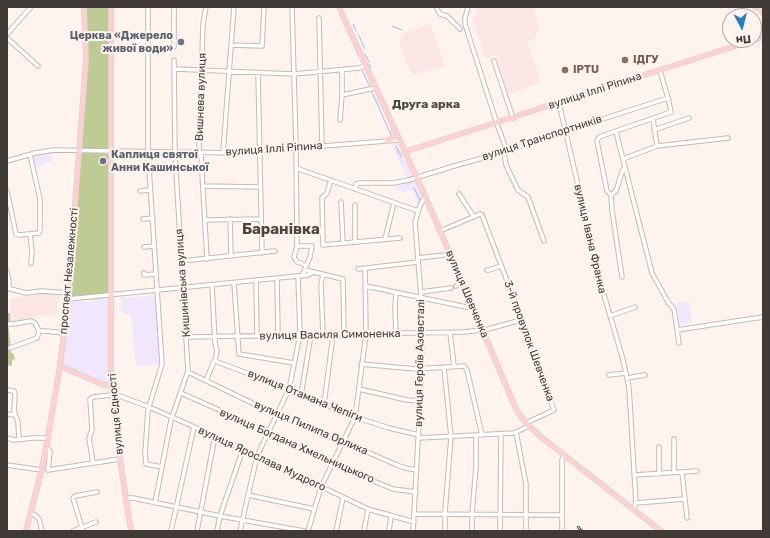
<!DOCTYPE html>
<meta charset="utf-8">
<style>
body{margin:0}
#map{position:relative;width:770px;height:538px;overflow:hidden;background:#fff3ee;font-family:Rubik,sans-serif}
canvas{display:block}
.frame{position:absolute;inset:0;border:8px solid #413b38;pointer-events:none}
.north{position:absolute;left:722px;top:8px;width:40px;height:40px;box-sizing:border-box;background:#fff3ee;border:1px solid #b3a9a5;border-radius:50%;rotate:173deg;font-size:11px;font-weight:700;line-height:16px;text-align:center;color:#413b38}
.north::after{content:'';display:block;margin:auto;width:14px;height:18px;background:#287bc9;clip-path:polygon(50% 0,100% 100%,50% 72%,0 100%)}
</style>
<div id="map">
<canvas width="770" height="538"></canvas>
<div class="frame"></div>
<div class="north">Пн</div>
</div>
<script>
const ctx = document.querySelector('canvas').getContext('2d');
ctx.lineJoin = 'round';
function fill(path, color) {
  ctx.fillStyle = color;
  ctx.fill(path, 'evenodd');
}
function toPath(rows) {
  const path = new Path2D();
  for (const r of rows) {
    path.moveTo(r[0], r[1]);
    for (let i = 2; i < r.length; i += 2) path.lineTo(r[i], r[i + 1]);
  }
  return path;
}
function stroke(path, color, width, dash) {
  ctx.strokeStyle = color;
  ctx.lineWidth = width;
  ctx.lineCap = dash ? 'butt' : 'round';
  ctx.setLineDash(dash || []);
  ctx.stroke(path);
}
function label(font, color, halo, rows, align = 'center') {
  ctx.font = font + ' Rubik,sans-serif';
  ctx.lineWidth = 4;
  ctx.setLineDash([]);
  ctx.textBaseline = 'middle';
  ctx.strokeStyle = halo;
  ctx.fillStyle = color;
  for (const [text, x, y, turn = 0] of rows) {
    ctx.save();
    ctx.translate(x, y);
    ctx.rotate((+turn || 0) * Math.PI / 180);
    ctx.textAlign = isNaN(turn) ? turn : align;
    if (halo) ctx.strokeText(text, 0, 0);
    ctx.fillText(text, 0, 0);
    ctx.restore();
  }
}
fill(toPath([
 [392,145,396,146,399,149,421,193,422,197,419,205,413,191,410,190,405,192,397,189,398,184,407,179],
 [55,151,51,157,52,158,51,162,44,163,44,165,34,168,31,156],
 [155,295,160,365,136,366,131,314,124,314,123,313,121,312,121,298,141,296,141,299,143,299,143,296],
 [108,298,109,380,106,383,103,383,62,365,70,303,74,300,90,302,94,299],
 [689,302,692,323,680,325,677,303]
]), '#f1e7fc');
fill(toPath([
 [477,7,533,7,539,25,535,39,527,42,541,83,508,94,496,55,485,59,473,20],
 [427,24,432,27,445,66,413,75,399,45,402,34],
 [38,293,59,294,56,316,38,315,37,317,29,317,27,319,10,322,10,299,37,295]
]), '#fce6e5');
fill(toPath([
 [86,7,109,7,109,149,83,149,81,145,88,59],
 [85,152,110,154,110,290,106,294,72,297,70,295,80,156,83,153],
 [7,313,10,313,10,322,8,323,11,348,11,353,13,353,15,359,12,360,12,366,7,365]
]), '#becb95');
stroke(toPath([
 [353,24,356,31],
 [392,26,402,30],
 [358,34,365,49],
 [365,54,369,62],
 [369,64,371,68],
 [361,68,370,87],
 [371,90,391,135],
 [396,146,401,156],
 [414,188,421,202]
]), '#9db9ee', 1);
const minor = toPath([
 [148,7,148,153,162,364,148,410,145,453,146,464,162,467],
 [206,7,203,24,199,150,201,155,207,259],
 [292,7,296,146,297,246,294,257,297,262,306,265],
 [436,7,440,14,447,16,460,29],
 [468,7,465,18,465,24,498,127,507,151],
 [319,18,322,146],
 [7,34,31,7],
 [111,34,134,37],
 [7,38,38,66],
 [232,45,262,46,264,7],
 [174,47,174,7],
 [494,61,513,118],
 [175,69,294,74,359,68,365,66],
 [258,73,262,253],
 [342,95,375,88],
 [559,103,601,285,622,356,626,373,629,388,636,503,634,509],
 [653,119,657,146],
 [340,120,342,95,342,70],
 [654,130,689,118],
 [616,132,652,273,668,302,674,309,679,343],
 [504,152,506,165,518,190,528,197,544,241],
 [223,153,234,7],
 [623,159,657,146,728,138],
 [7,161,35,153,54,150,235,153,399,140],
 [296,168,418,211],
 [331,180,327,193,322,198,323,245,400,238],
 [203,186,260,187],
 [355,189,356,184,359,183,393,183,409,180,454,166,504,152,565,131,668,98],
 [7,191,16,234,19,235,39,233,40,230,40,199,30,155],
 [140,191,150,190],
 [459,194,474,217],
 [611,195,616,191,622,172,625,166],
 [341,202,343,243],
 [355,205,355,241],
 [143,219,153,218],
 [230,219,231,256],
 [205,220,261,219],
 [440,231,480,214,482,215,514,299,530,348,554,410,526,423],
 [30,234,32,252,31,263],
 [385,239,394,203],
 [297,246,312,246,310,257,302,276],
 [144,247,154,246],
 [418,258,444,255,449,253],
 [182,261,275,251],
 [358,269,418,262],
 [305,270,343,279,344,335],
 [487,270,489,270,501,266],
 [7,271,9,282,9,288],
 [144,273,144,275,156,274],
 [622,277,612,210,611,195,607,191,597,141,599,137,671,112,668,98,660,71],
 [277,278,278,336],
 [256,280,257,336],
 [234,283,239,354,294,363],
 [366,286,466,307,472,307],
 [456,286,462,283],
 [7,288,26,293,42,291,68,293],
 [396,292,395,307,396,334],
 [421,292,451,288],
 [68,299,308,275,314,272],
 [610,316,635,307],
 [8,324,13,324,31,321,35,323,39,331,37,338,10,348],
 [677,330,763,317],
 [39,331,45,331,64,333],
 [450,333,454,366],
 [323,335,321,284,323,275],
 [186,337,465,332,488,329,521,320],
 [215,361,289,389,355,417,389,428,419,435],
 [361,364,416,369,464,366,467,370,482,435],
 [444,367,451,437,445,512,445,531],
 [188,372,277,415,335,438,397,465,405,468,417,470],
 [609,375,626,373],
 [627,378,645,375],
 [206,381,214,361,215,361,217,351,215,343,212,285],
 [359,389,407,400,421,401],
 [7,390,14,391,15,395,14,411,18,422,19,439],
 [112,393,149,407,215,436,368,509,414,522],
 [181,393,266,431,332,464,393,489,416,492],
 [301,395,311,335],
 [324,404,333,335],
 [7,414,15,415],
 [516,432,526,484,526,531],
 [7,438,14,440,33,438,46,438],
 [419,438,514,433,529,426],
 [46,447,50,451,48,470,120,459],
 [659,447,659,474],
 [93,463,89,438,92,430,90,399,93,397,112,395],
 [7,465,41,470],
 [674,472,674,439],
 [682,472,687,518],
 [634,475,697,471],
 [248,495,314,509],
 [126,498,133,498,220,516,304,531],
 [155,503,171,420,188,371,175,154,174,60],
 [636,503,684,499],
 [31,513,35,515,39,519,41,526,41,531],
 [414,514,561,515],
 [73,531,96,522],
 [83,531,73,498,75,496,97,492],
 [171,531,194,427],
 [197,531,215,436],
 [217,531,220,516,243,449],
 [240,531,257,456,289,389,300,335,298,276],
 [308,531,321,487,355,417,366,335,365,268],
 [336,531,343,498],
 [364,531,368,509],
 [389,531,391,516],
 [413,531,422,368,421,297,415,222,420,206,423,200,426,198],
 [472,531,472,514,476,467,476,435],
 [500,531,501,434],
 [562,531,562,460,564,455]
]);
const major = toPath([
 [111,7,111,386,120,459,131,531],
 [339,7,426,198,517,411,526,423,540,436,661,531],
 [755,7,761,8],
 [761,7,763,13],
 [387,141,393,138,394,131],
 [404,152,763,37],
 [60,366,102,384,111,386],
 [26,531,40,476,45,454,60,366,68,299,86,59,84,7]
]);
stroke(minor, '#c6b9b2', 5.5);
stroke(major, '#d5d4d3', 6);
stroke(minor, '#fff', 3.5);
stroke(major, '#fed0d0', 4.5);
const rail = toPath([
 [578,527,582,531]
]);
stroke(rail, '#625b58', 2.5);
stroke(rail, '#fff3ee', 1, [3]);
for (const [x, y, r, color] of [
 [181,42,4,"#6b7280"],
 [625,60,4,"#8d6e63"],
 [565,70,4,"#8d6e63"],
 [103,161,4,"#6b7280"]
]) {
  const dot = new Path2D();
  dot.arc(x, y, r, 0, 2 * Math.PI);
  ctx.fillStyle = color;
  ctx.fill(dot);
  stroke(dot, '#fff3ee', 1.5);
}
label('bold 11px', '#5b616d', '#fff3ee', [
 ["Церква «Джерело",173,36],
 ["живої води»",173,49],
 ["Каплиця cвятої",111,155,"left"],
 ["Анни Кашинської",111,168,"left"]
], 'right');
label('bold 11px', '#785e54', '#fff3ee', [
 ["ІДГУ",633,60],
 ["IPTU",573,70]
], 'left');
label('11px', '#413b38', '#fff3ee', [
 ["вулиця Іллі Ріпина",595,91,-18],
 ["Вишнева вулиця",201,97,-88],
 ["вулиця Транспортників",542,138,-18],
 ["вулиця Іллі Ріпина",274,149,-4],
 ["вулиця Івана Франка",590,239,77],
 ["проспект Незалежності",69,271,-85],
 ["Кишинівська вулиця",183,283,-94],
 ["вулиця Шевченка",467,294,67],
 ["вулиця Василя Симоненка",330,335,-1],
 ["3-й провулок Шевченка",529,341,70],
 ["вулиця Героїв Азовсталі",420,363,-89],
 ["вулиця Отамана Чепіги",305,396,22],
 ["вулиця Єдності",116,414,-95],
 ["вулиця Пилипа Орлика",311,428,23],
 ["вулиця Богдана Хмельницького",297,446,24],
 ["вулиця Ярослава Мудрого",262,459,25]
]);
label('bold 12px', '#4f433e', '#fff3ee', [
 ["Друга арка",426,105]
]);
label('bold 15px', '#4f433e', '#fff3ee', [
 ["Баранівка",281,230]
]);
</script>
